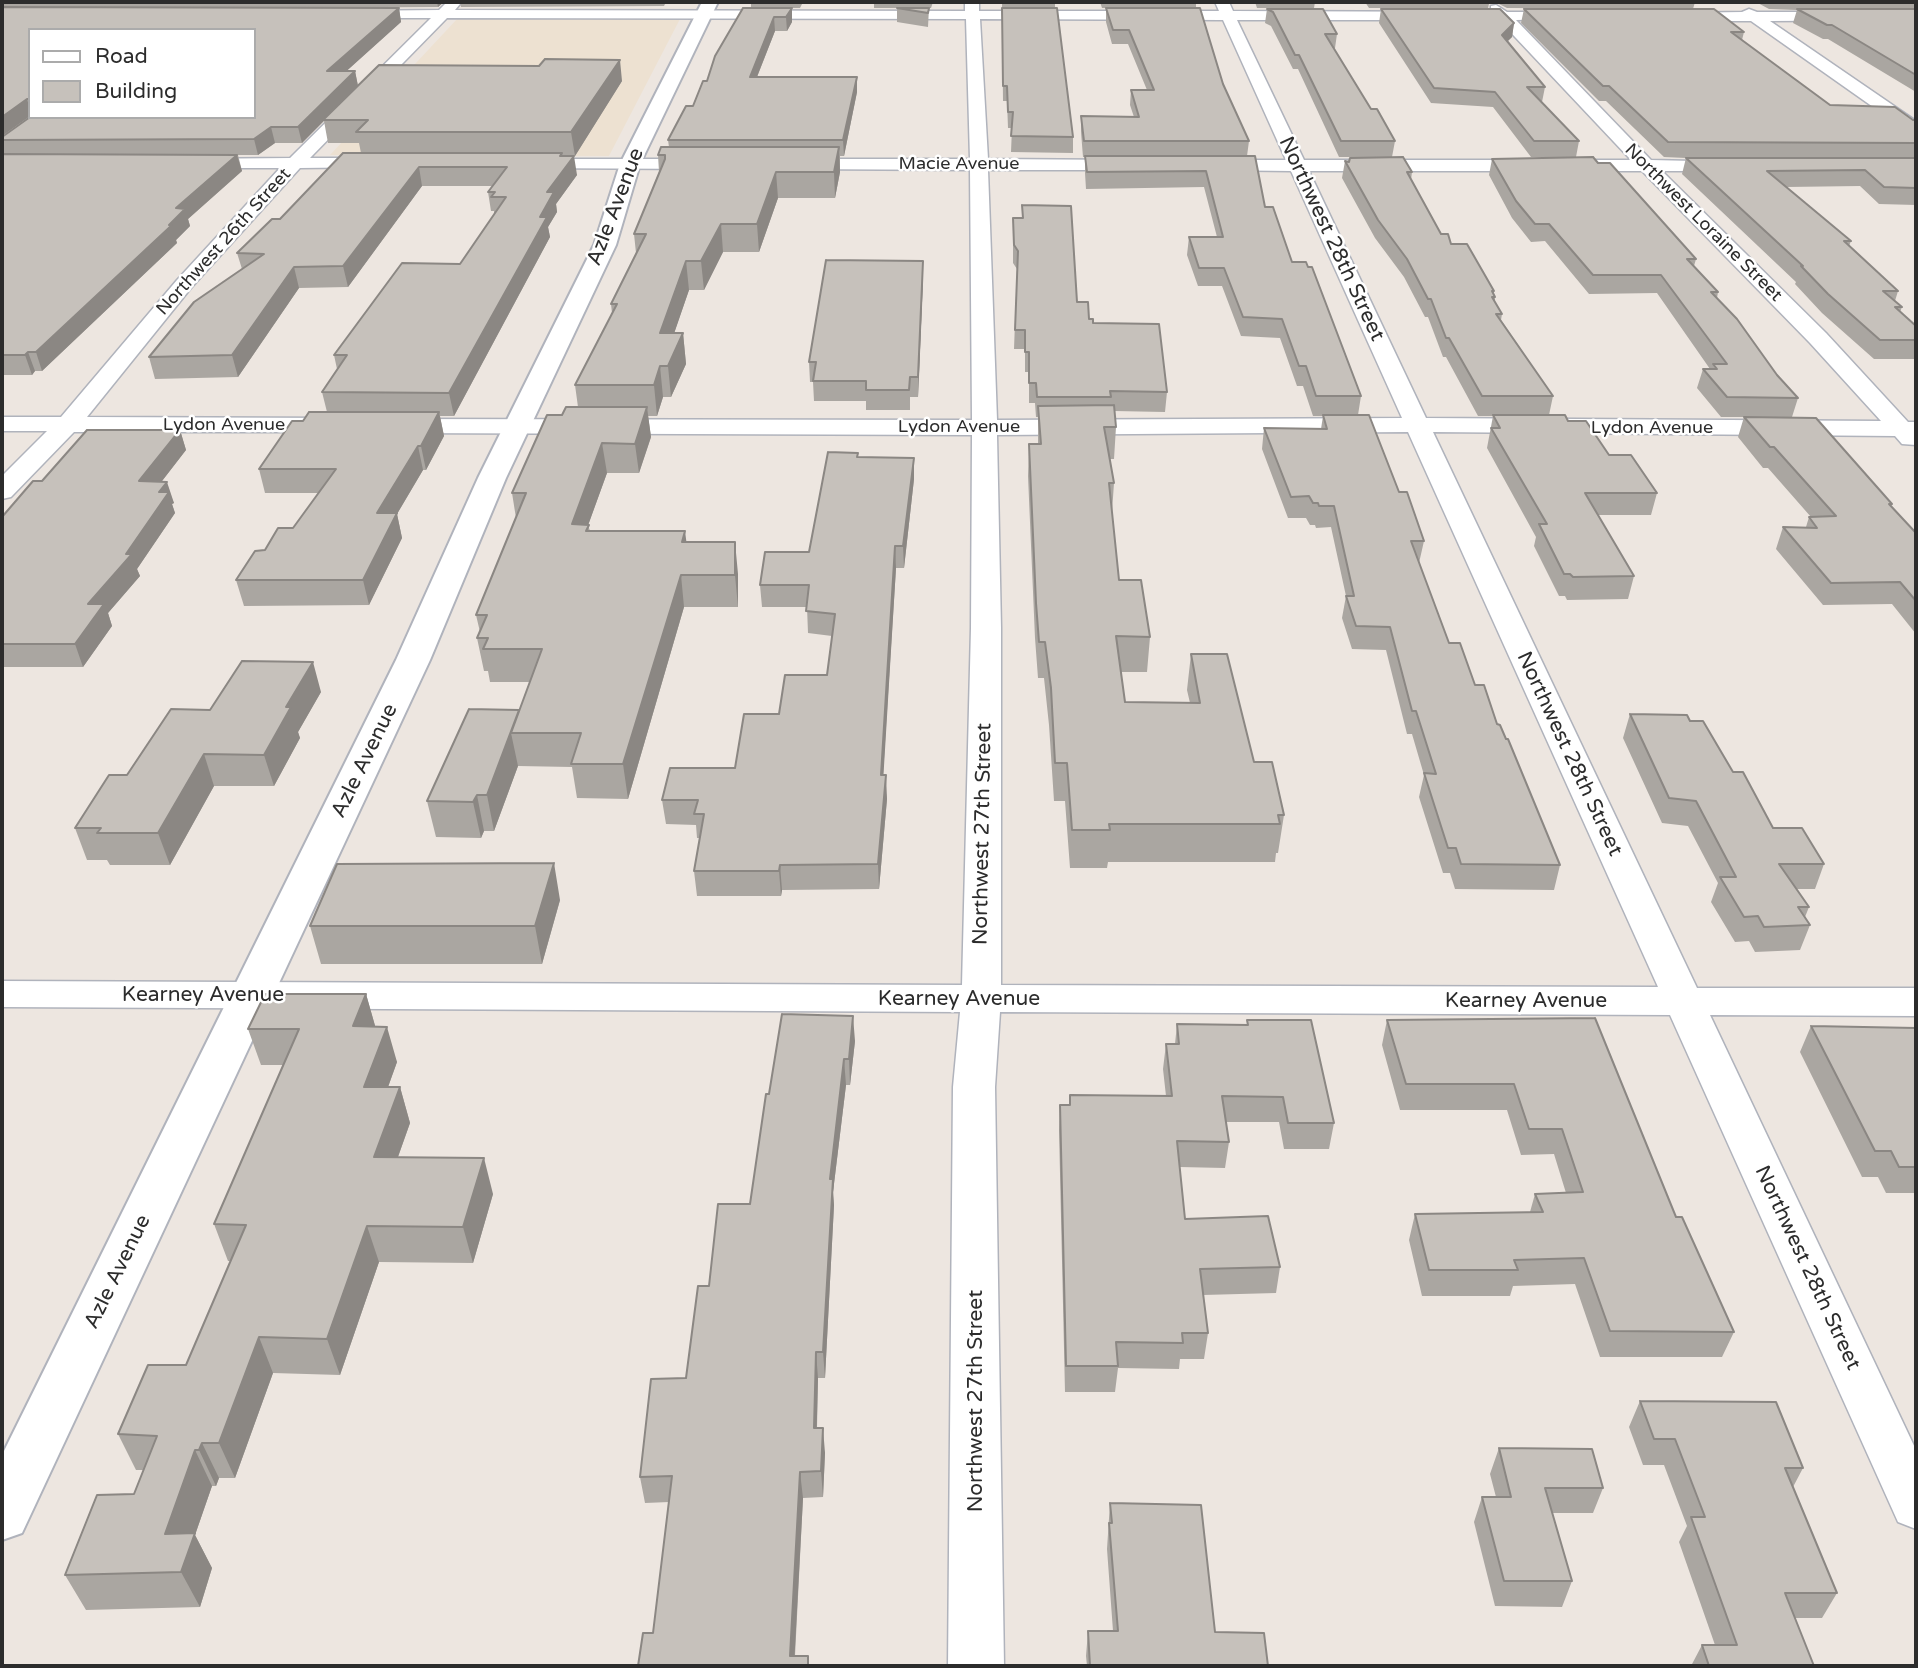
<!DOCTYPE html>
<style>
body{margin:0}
#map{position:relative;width:1918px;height:1668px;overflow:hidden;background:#ede6e0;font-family:"Varela Round",sans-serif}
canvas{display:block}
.frame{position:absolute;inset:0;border:4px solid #2c2c2c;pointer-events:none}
.legend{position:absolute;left:28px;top:28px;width:228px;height:91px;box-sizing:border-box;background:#fff;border:2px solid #ababab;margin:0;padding:9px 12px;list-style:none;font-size:21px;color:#2c2c2c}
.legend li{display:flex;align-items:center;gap:14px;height:35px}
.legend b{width:35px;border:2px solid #ababab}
</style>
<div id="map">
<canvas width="1918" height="1668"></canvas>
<div class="frame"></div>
<ul class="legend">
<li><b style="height:9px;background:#fff"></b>Road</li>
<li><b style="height:19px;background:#c6c1bb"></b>Building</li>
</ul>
</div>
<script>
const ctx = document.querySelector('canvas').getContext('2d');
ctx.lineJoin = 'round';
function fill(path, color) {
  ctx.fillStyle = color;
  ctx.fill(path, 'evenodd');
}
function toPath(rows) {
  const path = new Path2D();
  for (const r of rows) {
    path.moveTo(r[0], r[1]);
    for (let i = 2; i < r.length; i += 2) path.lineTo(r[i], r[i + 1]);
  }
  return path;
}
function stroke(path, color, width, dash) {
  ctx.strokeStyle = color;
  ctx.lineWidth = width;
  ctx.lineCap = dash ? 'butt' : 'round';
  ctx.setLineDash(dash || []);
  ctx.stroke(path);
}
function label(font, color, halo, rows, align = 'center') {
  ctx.font = font + ' "Varela Round",sans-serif';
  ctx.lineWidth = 5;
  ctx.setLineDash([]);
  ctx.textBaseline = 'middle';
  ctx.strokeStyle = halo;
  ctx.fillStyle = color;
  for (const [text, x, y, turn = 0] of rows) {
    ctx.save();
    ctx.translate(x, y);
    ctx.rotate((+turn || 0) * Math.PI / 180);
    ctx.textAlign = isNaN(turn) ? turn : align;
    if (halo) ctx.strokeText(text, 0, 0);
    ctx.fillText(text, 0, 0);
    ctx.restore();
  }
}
fill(toPath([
 [458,18,680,19,609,156,330,155]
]), '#ede1d1');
const street = toPath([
 [447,2,458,2,460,4,455,10,965,11,965,2,979,2,979,11,1219,11,1215,2,1229,2,1233,11,1491,12,1491,6,1496,5,1507,12,1570,12,1577,16,1575,19,1516,20,1651,160,1737,162,1740,166,1731,171,1662,171,1826,333,1908,422,1916,422,1916,445,1902,444,1895,436,1433,432,1697,988,1916,988,1916,1016,1710,1015,1916,1450,1916,1529,1898,1522,1670,1015,1000,1012,995,1087,1004,1666,948,1666,953,1087,960,1012,2,1007,2,981,962,985,971,628,972,435,394,433,385,431,382,426,385,421,394,419,972,420,970,170,793,169,784,164,793,159,970,159,966,19,447,18,310,158,380,158,386,159,389,163,386,167,300,168,191,288,87,417,334,418,343,420,346,425,343,430,334,432,74,432,11,497,2,499,2,476,47,431,2,431,2,417,61,417,177,280,280,168,191,168,185,167,182,163,185,159,290,158,431,18,352,18,347,17,347,11,439,10,447,2],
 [980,19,1223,20,1286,160,1209,160,1200,165,1209,170,1291,171,1402,418,997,420,988,170,1132,170,1141,165,1132,160,988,159,980,19],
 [1237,20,1499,20,1631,160,1304,160,1237,20],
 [1309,171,1642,171,1810,343,1881,421,1426,418,1309,171],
 [1408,432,1658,987,1001,985,1001,628,997,435,1408,432],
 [1749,9,1757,12,1916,12,1916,20,1770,21,1916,121,1916,134,1910,133,1751,21,1675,21,1668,17,1675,13,1742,12,1749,9],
 [527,159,705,159,714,164,705,169,521,168,518,164,527,159]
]);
const secondary = toPath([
 [702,2,718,2,640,164,616,245,506,478,430,660,22,1533,2,1540,2,1455,396,660,478,478,594,245,620,164,702,2]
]);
stroke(street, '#b0b3bc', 3);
stroke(secondary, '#b0b3bc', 4);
fill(street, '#fff');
fill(secondary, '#fff');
fill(toPath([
 [2,2,444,2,438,7,288,8,399,8,401,22,346,71,355,71,358,86,622,81,575,156,562,156,577,175,556,204,557,212,548,227,550,237,454,416,440,416,444,436,426,470,423,470,397,514,402,538,369,605,244,606,236,580,265,550,293,528,319,493,265,493,259,469,303,421,327,412,322,392,337,369,334,355,460,264,494,215,494,211,491,211,488,192,492,186,422,186,348,287,299,288,238,377,155,379,149,357,242,269,237,253,361,153,359,143,328,143,324,121,302,143,275,143,258,155,238,155,242,171,188,219,190,226,176,240,177,243,42,371,35,371,32,375,2,375,2,140,254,117,30,30,30,116,2,136],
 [460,2,666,2,664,6,461,7],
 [751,2,803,2,800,8,751,8],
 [874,2,933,2,931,8,929,8,928,27,897,22,897,8,874,8],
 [1002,2,1055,2,1055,8,1073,137,1073,153,1011,152,1012,128,1008,128,1007,101,1003,101],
 [1100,2,1196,2,1196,8,1223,84,1249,141,1247,156,1265,207,1292,262,1361,396,1358,415,1424,541,1419,563,1449,643,1475,685,1506,739,1560,865,1554,890,1455,889,1450,873,1443,873,1419,797,1424,775,1412,734,1407,734,1386,650,1352,649,1342,618,1346,596,1331,527,1316,528,1315,525,1310,525,1306,518,1288,518,1262,449,1264,428,1321,429,1323,416,1313,416,1303,386,1297,386,1280,338,1241,336,1222,286,1198,286,1187,255,1189,237,1217,237,1204,187,1086,189,1085,173,1085,157,1083,157,1081,132,1081,116,1134,117,1130,105,1131,90,1147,90,1128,44,1112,44,1106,22,1106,8,1102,8],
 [1255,2,1315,2,1314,8,1257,8],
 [1365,2,1695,2,1693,9,1507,8,1495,2,1489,4,1488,8,1369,8],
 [1756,2,1916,2,1916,92,1828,39,1823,39,1793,23,1797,10,1769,9],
 [743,8,792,8,792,22,787,31,775,31,757,77,857,92,844,156,840,156,840,172,835,198,778,198,759,252,723,252,704,290,689,290,674,333,683,333,686,364,671,397,663,397,657,416,648,416,651,437,639,473,607,473,588,525,590,531,687,542,738,574,738,607,684,607,628,799,577,798,572,767,518,766,494,831,484,831,481,838,436,837,427,801,519,712,530,682,490,682,488,671,484,671,477,638,480,632,476,615,516,518,512,493,562,415,578,407,575,385,612,313,611,304,636,253,634,234,659,172,658,155,669,147,668,140,693,106,707,81],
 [1267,9,1337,34,1335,48,1333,48,1371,109,1395,141,1392,157,1412,172,1411,180,1441,234,1494,291,1494,294,1495,297,1495,302,1502,314,1501,320,1553,396,1549,415,1568,421,1657,493,1651,515,1597,515,1634,576,1628,599,1567,600,1565,596,1559,596,1534,546,1536,537,1487,448,1493,416,1478,416,1446,357,1443,357,1428,317,1425,317,1404,277,1375,238,1342,178,1345,161,1381,157,1339,157,1298,69,1293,69,1271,26,1265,23],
 [1381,9,1514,23,1512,37,1507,42,1545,87,1542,102,1541,102,1579,141,1576,157,1531,157,1493,107,1431,103,1379,23],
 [1524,9,1744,32,1742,40,1830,105,1916,120,1916,205,1879,204,1860,186,1786,187,1851,241,1849,246,1898,291,1895,301,1902,307,1900,312,1916,326,1916,359,1874,359,1822,313,1795,284,1796,282,1682,174,1686,158,1664,157,1606,101,1599,101,1521,23],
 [1492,159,1598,163,1696,259,1694,266,1718,292,1717,298,1777,375,1798,398,1792,417,1892,504,1891,507,1916,533,1916,634,1892,604,1823,605,1776,549,1783,527,1806,527,1809,517,1811,517,1768,468,1763,468,1738,437,1744,417,1721,417,1697,388,1703,369,1710,369,1657,293,1589,294,1545,241,1531,242,1512,218,1489,175],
 [1013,218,1089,319,1167,392,1165,412,1114,411,1116,427,1114,459,1109,459,1114,483,1112,512,1119,580,1150,637,1147,672,1120,672,1125,702,1190,703,1187,690,1191,654,1254,762,1284,815,1278,853,1276,853,1275,862,1108,862,1107,868,1070,868,1065,801,1054,801,1049,725,1044,678,1038,678,1035,638,1028,476,1029,444,1038,444,1038,417,1036,417,1035,403,1029,403,1029,372,1025,372,1025,349,1014,349,1017,269,1013,263],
 [923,261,923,279,918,397,910,397,910,410,866,410,866,401,814,401,813,382,810,382,809,362],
 [180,430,186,450,162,481,174,503,172,504,175,513,137,569,140,576,108,613,112,626,83,667,2,667,2,517],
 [858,453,858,457,914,458,914,479,904,568,896,568,883,775,887,799,879,889,782,890,781,896,697,896,694,871,700,838,697,838,696,825,666,824,662,800,735,768,779,714,827,675,832,636,808,633,807,607,762,607,760,585,809,552],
 [321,692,298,732,300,738,274,786,214,786,170,865,110,865,107,860,87,860,75,828,127,775,210,710],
 [1630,714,1690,721,1733,772,1773,828,1824,864,1815,889,1796,889,1809,907,1805,917,1810,925,1800,950,1755,952,1749,941,1735,942,1711,902,1718,883,1688,826,1662,823,1623,738],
 [560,900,542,964,321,964,310,926],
 [366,994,375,1026,397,1062,388,1087,400,1087,410,1123,398,1157,493,1194,473,1263,379,1262,340,1375,273,1373,235,1478,219,1478,216,1486,212,1486,195,1535,212,1568,200,1607,86,1610,65,1575,134,1494,143,1470,136,1470,118,1434,186,1365,231,1261,228,1261,214,1224,283,1065,261,1065,248,1029],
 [1595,1018,1676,1217,1734,1332,1722,1357,1600,1357,1575,1284,1513,1286,1510,1296,1422,1296,1409,1240,1415,1214,1530,1212,1535,1194,1566,1193,1554,1154,1521,1155,1507,1110,1400,1110,1382,1045,1387,1020],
 [1247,1020,1334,1123,1329,1149,1284,1149,1279,1122,1226,1122,1229,1142,1225,1168,1180,1167,1185,1219,1280,1267,1276,1293,1203,1295,1208,1333,1204,1359,1180,1359,1179,1369,1118,1368,1115,1392,1065,1392,1059,1130,1060,1105,1069,1105,1070,1095,1166,1096,1163,1069,1166,1044,1175,1044,1177,1024,1247,1025],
 [1811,1026,1916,1028,1916,1193,1886,1193,1878,1177,1862,1177,1800,1052],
 [855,1041,850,1085,846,1085,833,1192,834,1205,825,1378,818,1378,817,1428,825,1453,823,1497,803,1498,795,1656,808,1656,809,1666,638,1666,653,1633,669,1502,645,1503,640,1477,686,1378,709,1286,750,1204,769,1094],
 [1640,1401,1803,1468,1793,1487,1837,1593,1822,1618,1795,1618,1814,1666,1691,1666,1702,1645,1715,1645,1679,1542,1687,1526,1664,1465,1643,1465,1629,1427],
 [1499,1448,1603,1488,1593,1513,1552,1513,1572,1581,1562,1607,1495,1606,1474,1522,1482,1497,1496,1497,1490,1474],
 [1110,1503,1215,1632,1268,1666,1087,1666,1086,1656,1088,1631,1113,1631,1107,1549]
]), '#aaa6a1');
fill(toPath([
 [437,2,444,2,438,7],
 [399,8,401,22,330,86,327,71],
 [792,8,792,22,787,31,786,17],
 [774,17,775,31,751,92,750,77],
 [1514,23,1512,37,1499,49,1502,35],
 [620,60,622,81,575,156,571,132],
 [355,71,358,86,302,143,298,127],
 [857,77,857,92,844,156,843,140],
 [27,99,30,109,30,116,2,136,2,117],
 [271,127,275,143,258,155,254,139],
 [839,147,840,172,835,198,834,172],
 [562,153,564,170,574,156,577,175,556,204,557,212,548,227,550,237,454,416,449,393,540,217,547,192],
 [237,155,242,171,188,219,190,226,176,240,177,243,42,371,36,352,169,225,176,208],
 [419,167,422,186,348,287,343,266],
 [776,172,778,198,759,252,757,224],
 [721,224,723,252,704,290,701,261],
 [686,261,689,290,664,363,660,333],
 [923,261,923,279,918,397,918,377],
 [294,267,299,288,238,377,232,355],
 [683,333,686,364,671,397,668,366],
 [28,352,35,371,32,375,25,355],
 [660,366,663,397,657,416,654,385],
 [647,407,651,437,639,473,635,444],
 [439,412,444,436,426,470,421,446],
 [180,430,186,450,145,503,139,481],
 [602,443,607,473,577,556,572,524],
 [418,446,423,470,397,514,402,538,369,605,363,580,377,513],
 [914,458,914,479,904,568,903,546],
 [167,482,174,503,172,504,175,513,137,569,140,576,108,613,112,626,83,667,75,644,88,604,159,492],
 [685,531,689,562,682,542],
 [735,542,738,574,738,607,735,575],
 [895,546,896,568,882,799,881,775],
 [681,575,684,607,628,799,623,764],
 [313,662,321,692,298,732,300,738,274,786,264,755,286,707],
 [519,710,511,733,518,766,494,831,487,795],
 [204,754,214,786,170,865,158,833],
 [886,775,887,799,879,889,878,864],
 [477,795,484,831,481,838,473,802],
 [554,863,560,900,542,964,535,926],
 [780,865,782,890,781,896,779,871],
 [366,994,376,1029,353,1026],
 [853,1016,855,1041,850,1085,849,1059],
 [387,1027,397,1062,375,1123,364,1087],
 [844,1059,846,1085,833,1192,834,1205,825,1378,823,1352,830,1179],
 [400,1087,410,1123,385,1193,374,1157],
 [484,1158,493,1194,473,1263,463,1227],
 [367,1226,379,1262,340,1375,327,1339],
 [259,1337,273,1373,235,1478,219,1443],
 [816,1352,818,1378,816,1454,814,1428],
 [823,1428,825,1453,823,1497,821,1471],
 [202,1443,219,1478,216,1486,199,1450],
 [195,1450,212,1486,195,1535,212,1568,200,1607,181,1572,165,1534],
 [800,1472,803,1498,794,1666,790,1656]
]), '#8b8783');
const building = toPath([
 [2,7,399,8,327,71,355,71,298,127,271,127,254,139,2,140,2,137,30,117,254,117,254,30,30,30,30,99,27,99,2,117,2,7],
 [743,8,792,8,786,17,774,17,750,77,857,77,843,140,668,140,686,106,693,106,703,81,707,81,715,56,743,8],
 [897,8,929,8,928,13,897,8],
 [1002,8,1057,8,1073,137,1011,136,1013,112,1008,112,1007,86,1003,86,1002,8],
 [1106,8,1200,8,1223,84,1249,141,1084,141,1081,116,1139,117,1131,90,1154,90,1129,30,1113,30,1106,8],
 [1267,9,1323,9,1337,34,1325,34,1371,109,1377,109,1395,141,1341,141,1299,55,1295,55,1273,12,1267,9],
 [1381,9,1500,9,1514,23,1502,35,1545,87,1527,87,1579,141,1534,141,1495,92,1434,88,1381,9],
 [1524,9,1714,9,1744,32,1731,32,1830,105,1895,107,1913,120,1916,120,1916,143,1668,142,1609,86,1603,86,1524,9],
 [1797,9,1916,9,1916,75,1832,25,1827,25,1797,9],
 [545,59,620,60,571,132,356,132,368,120,323,120,379,65,539,66,545,59],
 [661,147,839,147,834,172,776,172,757,224,721,224,701,261,686,261,660,333,683,333,668,366,660,366,654,385,575,385,617,304,611,304,646,234,634,234,665,159,665,155,658,155,661,147],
 [343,153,562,153,560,156,574,156,547,192,554,192,540,217,547,217,449,393,322,392,347,355,334,355,402,263,460,264,506,197,491,197,495,192,488,192,507,167,419,167,343,266,294,267,232,355,149,357,194,302,264,254,237,253,272,219,280,219,343,153],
 [2,154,237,155,176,208,185,209,169,225,172,225,36,352,28,352,25,355,2,355,2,154],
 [1085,156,1255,156,1265,207,1273,207,1292,262,1306,262,1308,267,1312,267,1361,396,1316,396,1306,366,1299,366,1282,319,1243,317,1224,268,1199,268,1189,237,1223,237,1206,171,1087,172,1085,156],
 [1403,157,1412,172,1407,172,1441,234,1448,234,1451,244,1467,244,1494,291,1492,291,1495,297,1492,297,1502,314,1496,314,1553,396,1482,396,1449,338,1446,338,1431,299,1428,299,1407,259,1378,220,1345,161,1349,162,1350,158,1403,157],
 [1593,157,1598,163,1610,163,1696,259,1687,259,1718,292,1711,292,1737,319,1777,375,1798,398,1727,397,1703,369,1717,369,1713,364,1727,364,1661,275,1593,275,1549,224,1535,224,1516,201,1492,159,1593,157],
 [1686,158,1916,158,1916,188,1884,187,1865,170,1767,171,1851,241,1844,241,1898,291,1883,291,1902,307,1895,307,1916,326,1916,340,1880,340,1828,294,1801,266,1803,266,1686,158],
 [1022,205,1071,206,1077,302,1088,302,1089,319,1093,319,1093,323,1159,324,1167,392,1110,391,1111,397,1037,397,1036,383,1029,383,1029,352,1025,352,1025,330,1015,330,1018,251,1014,245,1013,218,1023,218,1022,205],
 [826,260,923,261,918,377,910,377,909,390,866,390,866,381,813,381,816,362,809,362,826,260],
 [1114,405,1116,427,1104,427,1114,483,1109,483,1119,580,1141,580,1150,637,1116,636,1125,702,1200,703,1191,654,1227,654,1254,762,1272,762,1284,815,1278,815,1280,824,1109,824,1110,830,1072,830,1067,763,1055,763,1051,688,1045,642,1039,642,1036,603,1029,444,1041,444,1038,406,1114,405],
 [566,407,647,407,635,444,602,443,572,524,589,525,586,531,685,531,682,542,735,542,735,575,681,575,623,764,571,764,581,733,511,733,542,649,483,649,488,638,477,638,487,615,476,615,526,493,512,493,547,415,562,415,566,407],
 [309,412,439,412,421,446,418,446,377,513,397,513,363,580,236,580,255,551,265,550,278,528,293,528,336,469,259,469,292,421,303,421,309,412],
 [1323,415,1369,415,1399,492,1407,492,1424,541,1411,541,1449,643,1460,643,1475,685,1484,685,1497,724,1500,725,1506,739,1508,739,1560,865,1461,864,1456,848,1448,848,1424,773,1436,774,1416,711,1412,711,1390,627,1356,626,1346,596,1354,596,1334,506,1319,506,1318,503,1313,503,1309,496,1291,497,1264,428,1327,429,1323,415],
 [1493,415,1565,415,1568,421,1586,421,1609,455,1631,455,1657,493,1585,493,1634,576,1573,577,1570,574,1564,574,1539,524,1547,524,1491,428,1500,428,1493,415],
 [1744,417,1816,418,1892,504,1889,504,1916,533,1916,601,1900,582,1831,583,1783,527,1817,528,1809,517,1836,516,1774,447,1770,447,1744,417],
 [87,430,180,430,139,481,167,482,159,492,169,492,126,554,132,554,88,604,104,604,75,644,2,644,2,517,33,481,42,481,87,430],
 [828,452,858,453,857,457,914,458,903,546,895,546,881,775,886,775,878,864,780,865,779,871,694,871,704,814,694,814,698,800,662,800,670,768,735,768,744,714,779,714,785,675,827,675,835,614,806,611,809,585,760,585,765,552,809,552,828,452],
 [242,661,313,662,286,707,291,707,264,755,204,754,158,833,97,833,101,828,75,828,109,775,127,775,171,709,210,710,242,661],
 [469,709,519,710,487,795,477,795,473,802,427,801,469,709],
 [1630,714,1687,715,1690,721,1703,721,1733,772,1743,772,1773,828,1802,828,1824,864,1779,864,1809,907,1798,907,1810,925,1764,927,1758,916,1744,917,1720,877,1736,877,1696,801,1669,798,1630,714],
 [554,863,535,926,310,926,337,864,554,863],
 [265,994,366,994,353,1026,387,1027,364,1087,400,1087,374,1157,484,1158,463,1227,367,1226,327,1339,259,1337,219,1443,202,1443,199,1450,195,1450,165,1534,195,1533,181,1572,65,1575,97,1495,134,1494,157,1436,118,1434,148,1365,186,1365,246,1225,214,1224,299,1029,248,1029,265,994],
 [782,1014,853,1016,849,1059,844,1059,830,1179,833,1179,823,1352,816,1352,814,1428,823,1428,821,1471,800,1472,790,1656,808,1656,808,1666,638,1666,643,1633,653,1633,672,1476,640,1477,651,1379,686,1378,698,1286,709,1286,718,1204,750,1204,766,1094,769,1094,782,1014],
 [1595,1018,1676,1217,1682,1217,1734,1332,1610,1331,1584,1258,1514,1260,1518,1270,1429,1270,1415,1214,1543,1212,1535,1194,1583,1192,1562,1129,1529,1129,1514,1084,1406,1084,1387,1020,1595,1018],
 [1247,1020,1311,1020,1334,1123,1288,1123,1283,1097,1222,1096,1229,1142,1177,1141,1185,1219,1268,1216,1280,1267,1200,1269,1208,1333,1182,1333,1183,1343,1116,1342,1118,1366,1066,1366,1060,1105,1070,1105,1070,1095,1172,1096,1166,1044,1179,1044,1177,1024,1248,1025,1247,1020],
 [1811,1026,1916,1028,1916,1167,1899,1167,1891,1151,1875,1151,1811,1026],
 [1640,1401,1776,1402,1803,1468,1785,1468,1837,1593,1785,1593,1814,1666,1709,1666,1702,1645,1737,1645,1691,1517,1705,1517,1675,1439,1654,1439,1640,1401],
 [1499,1448,1592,1449,1603,1488,1545,1488,1572,1581,1504,1581,1482,1497,1511,1497,1499,1448],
 [1110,1503,1201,1505,1215,1632,1264,1633,1268,1666,1090,1666,1088,1631,1118,1631,1109,1523,1112,1523,1110,1503]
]);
fill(building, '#c6c1bb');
stroke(building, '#8b8783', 2);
label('18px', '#2c2c2c', '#fff', [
 ["Macie Avenue",959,164],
 ["Northwest Loraine Street",1703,223,45],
 ["Northwest 26th Street",224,242,-48],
 ["Lydon Avenue",224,425],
 ["Lydon Avenue",959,427],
 ["Lydon Avenue",1652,428]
]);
label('21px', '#2c2c2c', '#fff', [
 ["Azle Avenue",616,207,-69],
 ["Northwest 28th Street",1331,239,65],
 ["Northwest 28th Street",1569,754,65],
 ["Azle Avenue",365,761,-64],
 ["Northwest 27th Street",983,834,-89],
 ["Kearney Avenue",203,995],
 ["Kearney Avenue",959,999],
 ["Kearney Avenue",1526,1001],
 ["Northwest 28th Street",1807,1268,65],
 ["Azle Avenue",118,1272,-64],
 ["Northwest 27th Street",976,1401,-90]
]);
</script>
